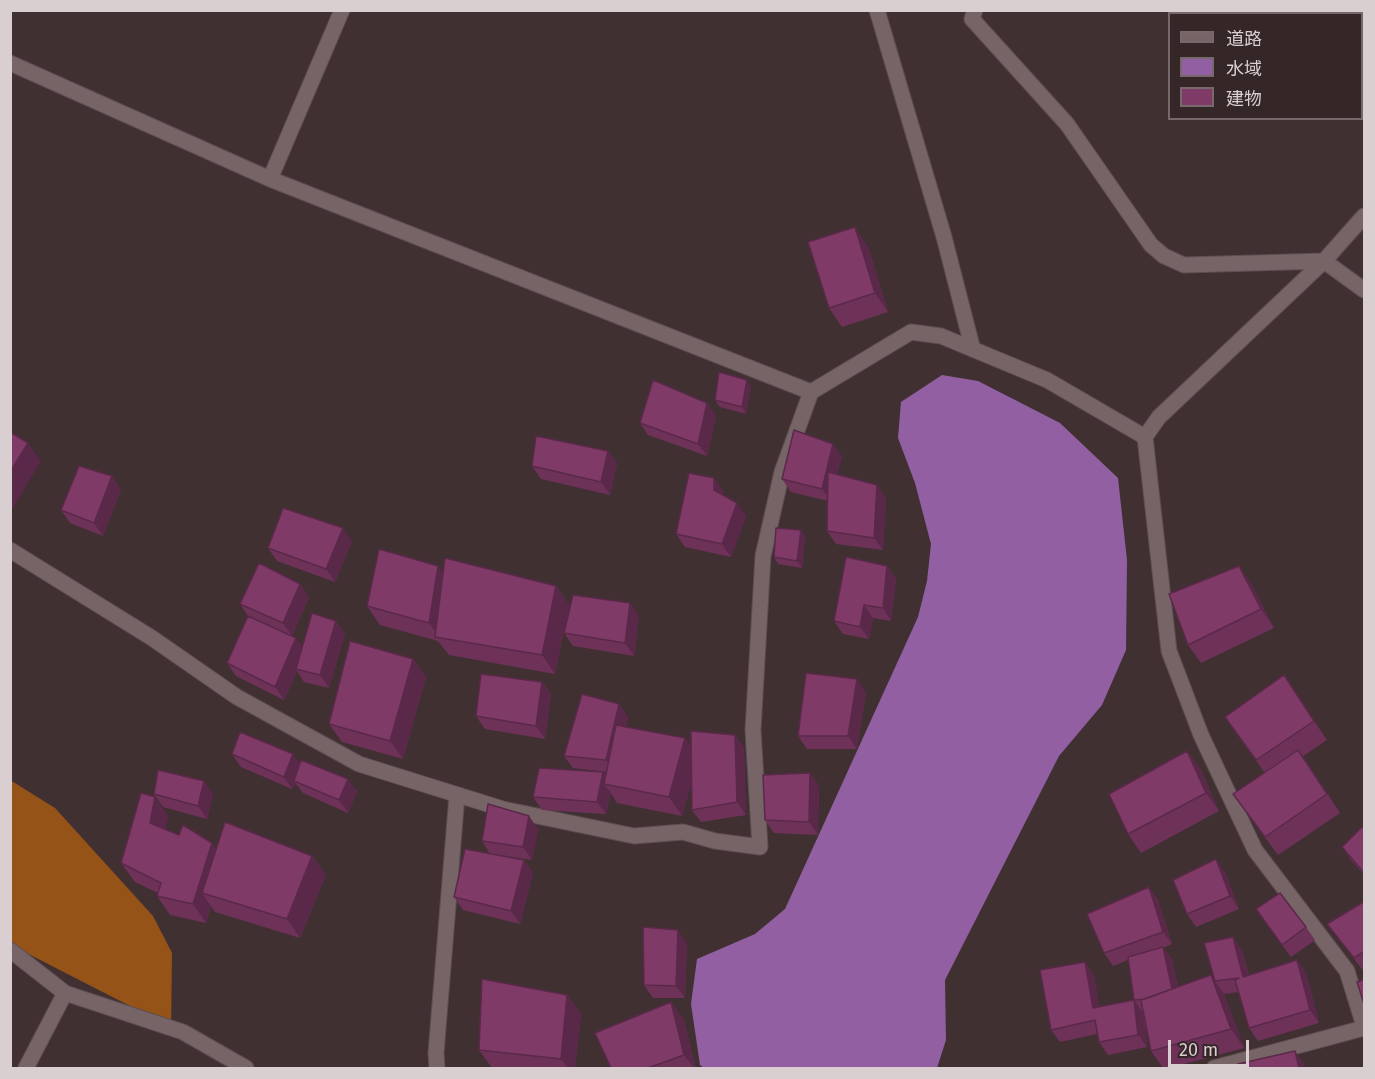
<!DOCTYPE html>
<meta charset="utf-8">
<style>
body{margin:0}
#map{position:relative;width:1375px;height:1079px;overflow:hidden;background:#403032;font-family:"Fira Sans","Noto Sans JP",sans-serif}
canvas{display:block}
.frame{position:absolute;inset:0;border:12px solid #d9ced0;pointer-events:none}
.legend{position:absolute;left:1168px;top:12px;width:195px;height:108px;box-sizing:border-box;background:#352628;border:2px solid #77696b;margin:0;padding:8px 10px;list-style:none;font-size:18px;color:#d9ced0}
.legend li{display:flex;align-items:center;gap:12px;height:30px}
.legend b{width:30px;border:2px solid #77696b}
.scale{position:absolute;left:1168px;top:1040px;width:81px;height:27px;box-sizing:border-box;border:3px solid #d9ced0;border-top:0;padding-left:8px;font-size:18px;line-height:21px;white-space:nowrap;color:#d9ced0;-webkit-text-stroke:4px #352628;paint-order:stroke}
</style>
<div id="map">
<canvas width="1375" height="1079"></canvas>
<div class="frame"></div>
<ul class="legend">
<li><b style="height:8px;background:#776467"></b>道路</li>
<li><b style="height:16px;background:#9260a2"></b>水域</li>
<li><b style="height:16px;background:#803a68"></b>建物</li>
</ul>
<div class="scale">20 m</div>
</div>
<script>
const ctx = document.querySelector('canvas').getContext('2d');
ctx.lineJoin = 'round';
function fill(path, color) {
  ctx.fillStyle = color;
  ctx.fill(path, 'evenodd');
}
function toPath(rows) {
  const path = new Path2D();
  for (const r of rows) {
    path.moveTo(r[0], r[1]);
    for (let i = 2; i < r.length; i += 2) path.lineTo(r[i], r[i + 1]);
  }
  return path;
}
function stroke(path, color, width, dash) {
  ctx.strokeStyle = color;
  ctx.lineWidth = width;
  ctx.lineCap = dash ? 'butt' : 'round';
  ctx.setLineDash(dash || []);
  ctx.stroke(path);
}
fill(toPath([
 [10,780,55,808,153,916,172,953,171,1027,11,945]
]), '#965317');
fill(toPath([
 [942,375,978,381,1060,423,1118,478,1127,560,1126,650,1102,705,1059,756,945,980,946,1040,937,1068,704,1068,700,1065,691,1004,697,959,755,934,785,909,918,617,927,581,931,544,915,483,898,438,901,402]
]), '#9260a2');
const minor = toPath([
 [877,10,944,237,972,346],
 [975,10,972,19,1067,124,1151,245,1164,256,1184,265,1324,261,1364,290],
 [10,63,270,179,811,392],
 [270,179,342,10],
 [1364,216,1324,261,1159,417,1145,437,1169,651,1201,735,1255,850,1347,971,1364,1026],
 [10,550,152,638,237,697,359,764,503,809,634,836,683,832,715,841,760,847,753,730,763,556,782,472,811,392,911,332,941,336,1047,380,1145,437],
 [10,950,65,993],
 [26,1068,65,993,183,1032,246,1068],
 [437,1068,436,1053,457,795],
 [1214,1068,1364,1028]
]);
stroke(minor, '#5c4e51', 17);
stroke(minor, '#776467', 15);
fill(toPath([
 [868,246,888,312,842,327,829,308],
 [751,387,746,414,720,407,715,400],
 [707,403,716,416,707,456,648,435,640,423],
 [608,451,617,463,610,495,541,479,532,466],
 [842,456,837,474,886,498,883,550,836,544,827,531,828,501,791,492,782,479],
 [714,478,723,491,723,495,746,516,731,557,685,547,676,534],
 [121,489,103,536,70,523,61,510],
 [801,530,805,537,802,568,778,564,774,557],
 [352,541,335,582,277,561,268,548],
 [438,566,443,574,556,586,569,605,555,674,449,655,438,641,380,625,367,606],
 [887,566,896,579,891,621,873,618,869,639,843,634,834,621],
 [1239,566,1252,585,1274,628,1201,663,1188,645],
 [300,584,309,597,292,636,296,638,302,646,345,633,329,688,304,682,297,671,284,700,236,676,227,663,248,616,240,604],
 [630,603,639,616,634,656,573,646,564,633],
 [413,659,426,677,403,759,342,742,329,724],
 [1284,675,1327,740,1303,756,1340,813,1278,855,1233,794,1265,773,1225,717],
 [542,682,551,694,545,739,485,729,476,716],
 [866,692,857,749,807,749,798,736],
 [619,704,628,717,626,727,685,738,692,748,735,735,744,748,746,815,701,822,692,810,692,780,682,816,617,803,611,793,606,814,542,810,533,797,603,772,606,776,607,772,573,768,564,756],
 [1187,751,1201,770,1219,811,1141,853,1128,834],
 [232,754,300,764,357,791,348,813,303,793,295,783,292,789,241,767],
 [810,773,819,786,818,835,774,833,765,820],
 [154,794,213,794,207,819,163,807],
 [168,816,165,829,179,835,212,843,216,849,312,856,326,875,300,938,215,912,211,906,206,923,170,915,157,896,158,893,135,882,121,863],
 [538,829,532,860,494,854,524,860,533,873,520,924,463,910,454,897,490,854,482,841],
 [1365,829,1365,876,1351,860,1342,847],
 [1225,872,1239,909,1196,927,1187,914],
 [1149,887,1158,900,1172,944,1163,948,1172,959,1178,987,1211,975,1215,981,1242,950,1249,976,1297,960,1306,973,1319,1023,1258,1041,1249,1028,1239,992,1224,994,1244,1048,1169,1068,1163,1068,1151,1051,1144,1013,1147,1047,1108,1055,1099,1042,1097,1034,1060,1042,1051,1030,1094,975,1099,1007,1134,1000,1128,960,1113,966,1104,953],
 [1365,901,1365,973,1327,924],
 [1265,922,1306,927,1315,940,1291,957],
 [687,943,685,998,653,998,644,985],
 [567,995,581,1014,575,1068,492,1068,479,1050],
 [671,1002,684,1021,696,1068,611,1068]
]), '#6e3259');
fill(toPath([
 [855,227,868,246,888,312,875,293],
 [747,380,751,387,746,414,742,407],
 [707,403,716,416,707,456,698,444],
 [28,443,41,461,10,513,10,472],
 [833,444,842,456,831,502,822,489],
 [608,451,617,463,610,495,601,482],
 [112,476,121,489,103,536,94,523],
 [714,478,723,491,723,503,714,490],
 [877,485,886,498,883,550,874,538],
 [737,503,746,516,731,557,722,544],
 [343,528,352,541,335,582,326,569],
 [801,530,805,537,802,568,797,561],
 [438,566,451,585,439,637,429,623],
 [887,566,896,579,891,621,883,608],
 [1239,566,1252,585,1274,628,1261,609],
 [300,584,309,597,292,636,283,623],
 [556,586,569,605,555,674,542,655],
 [630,603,639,616,634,656,625,643],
 [864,605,873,618,869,639,860,627],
 [336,621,345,633,329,688,320,675],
 [296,638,305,650,296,669,297,671,284,700,275,687],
 [413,659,426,677,403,759,390,741],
 [1284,675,1297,694,1327,740,1314,721],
 [857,679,866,692,857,749,848,736],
 [542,682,551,694,545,739,536,726],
 [619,704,628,717,615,773,606,760],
 [735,735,744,748,746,815,737,802],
 [685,738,698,757,682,816,669,797],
 [1187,751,1201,770,1219,811,1206,793],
 [293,754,302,767,294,781,295,783,292,789,284,777],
 [603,772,612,785,604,784,611,793,606,814,597,802],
 [810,773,819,786,818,835,809,822],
 [348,779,357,791,348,813,339,800],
 [204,781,213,794,207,819,198,806],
 [155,797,168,816,163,841,150,823],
 [529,816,538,829,532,860,523,847],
 [212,843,225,862,202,893,211,906,206,923,193,904],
 [312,856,326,875,300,938,287,919],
 [1216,859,1225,872,1239,909,1230,896],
 [524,860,533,873,520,924,511,911],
 [1149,887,1158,900,1172,944,1163,932],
 [678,930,687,943,685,998,676,986],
 [1233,937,1242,950,1252,990,1243,977],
 [1163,947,1172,959,1182,1009,1173,996],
 [1297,960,1306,973,1319,1023,1310,1010],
 [1085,962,1094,975,1102,1021,1093,1008],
 [1211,975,1224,994,1244,1048,1231,1029],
 [567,995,581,1014,575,1068,568,1068,561,1059],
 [1134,1000,1143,1013,1147,1047,1138,1035],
 [671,1002,684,1021,696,1068,694,1068,684,1055],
 [1295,1051,1304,1064,1305,1068,1299,1068]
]), '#5a2949');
const building = toPath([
 [855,227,875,293,829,308,808,242,855,227],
 [719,372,747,380,742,407,715,400,719,372],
 [653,380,707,403,698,444,640,423,653,380],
 [794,430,833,444,822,489,782,479,794,430],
 [10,432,28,443,10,472,10,432],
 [536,436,608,451,601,482,532,466,536,436],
 [79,466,112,476,94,523,61,510,79,466],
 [828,472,877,485,874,538,827,531,828,472],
 [689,473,714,478,714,490,737,503,722,544,676,534,689,473],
 [283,508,343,528,326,569,268,548,283,508],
 [776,528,801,530,797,561,774,557,776,528],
 [379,549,438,566,429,623,367,606,379,549],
 [846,557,887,566,883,608,864,605,860,627,834,621,846,557],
 [445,558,556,586,542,655,435,637,445,558],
 [259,563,300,584,283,623,240,604,259,563],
 [1239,566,1261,609,1188,645,1169,594,1239,566],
 [573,595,630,603,625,643,564,633,573,595],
 [312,613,336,621,320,675,296,669,312,613],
 [248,616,296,638,275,687,227,663,248,616],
 [350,641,413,659,390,741,329,724,350,641],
 [806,673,857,679,848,736,798,736,806,673],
 [481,674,542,682,536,726,476,716,481,674],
 [1284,675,1314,721,1256,760,1225,717,1284,675],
 [582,694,619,704,606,760,564,756,582,694],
 [616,725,685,738,669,797,604,784,616,725],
 [691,731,735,735,737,802,692,810,691,731],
 [240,732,293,754,284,777,232,754,240,732],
 [1298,750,1327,794,1265,837,1233,794,1298,750],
 [1187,751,1206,793,1128,834,1109,794,1187,751],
 [301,760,348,779,339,800,294,781,301,760],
 [539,768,603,772,597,802,533,797,539,768],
 [158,770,204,781,198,806,154,794,158,770],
 [810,773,809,822,765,820,763,775,810,773],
 [141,793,155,797,150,823,179,835,183,825,212,843,193,904,157,896,161,883,121,863,141,793],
 [488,804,529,816,523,847,482,841,488,804],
 [225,822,312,856,287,919,202,893,225,822],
 [1363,826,1365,829,1365,874,1342,847,1363,826],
 [465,849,524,860,511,911,454,897,465,849],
 [1216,859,1230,896,1187,914,1173,880,1216,859],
 [1149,887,1163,932,1104,953,1087,914,1149,887],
 [1280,893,1306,927,1282,945,1256,909,1280,893],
 [1365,901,1365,951,1354,958,1327,924,1365,901],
 [643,927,678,930,676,986,644,985,643,927],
 [1233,937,1243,977,1297,960,1310,1010,1249,1028,1235,980,1239,978,1215,981,1204,943,1233,937],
 [1163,947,1172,989,1145,999,1134,1000,1128,957,1163,947],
 [1085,962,1093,1008,1134,1000,1138,1035,1099,1042,1095,1020,1051,1030,1040,970,1085,962],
 [1211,975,1231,1029,1151,1051,1141,1000,1211,975],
 [482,979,567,995,561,1059,479,1050,482,979],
 [1365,979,1365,1007,1357,982,1365,979],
 [671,1002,684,1055,648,1068,611,1068,595,1033,671,1002],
 [1295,1051,1299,1068,1239,1068,1238,1064,1295,1051]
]);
fill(building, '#803a68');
stroke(building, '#5a2949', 1.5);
</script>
